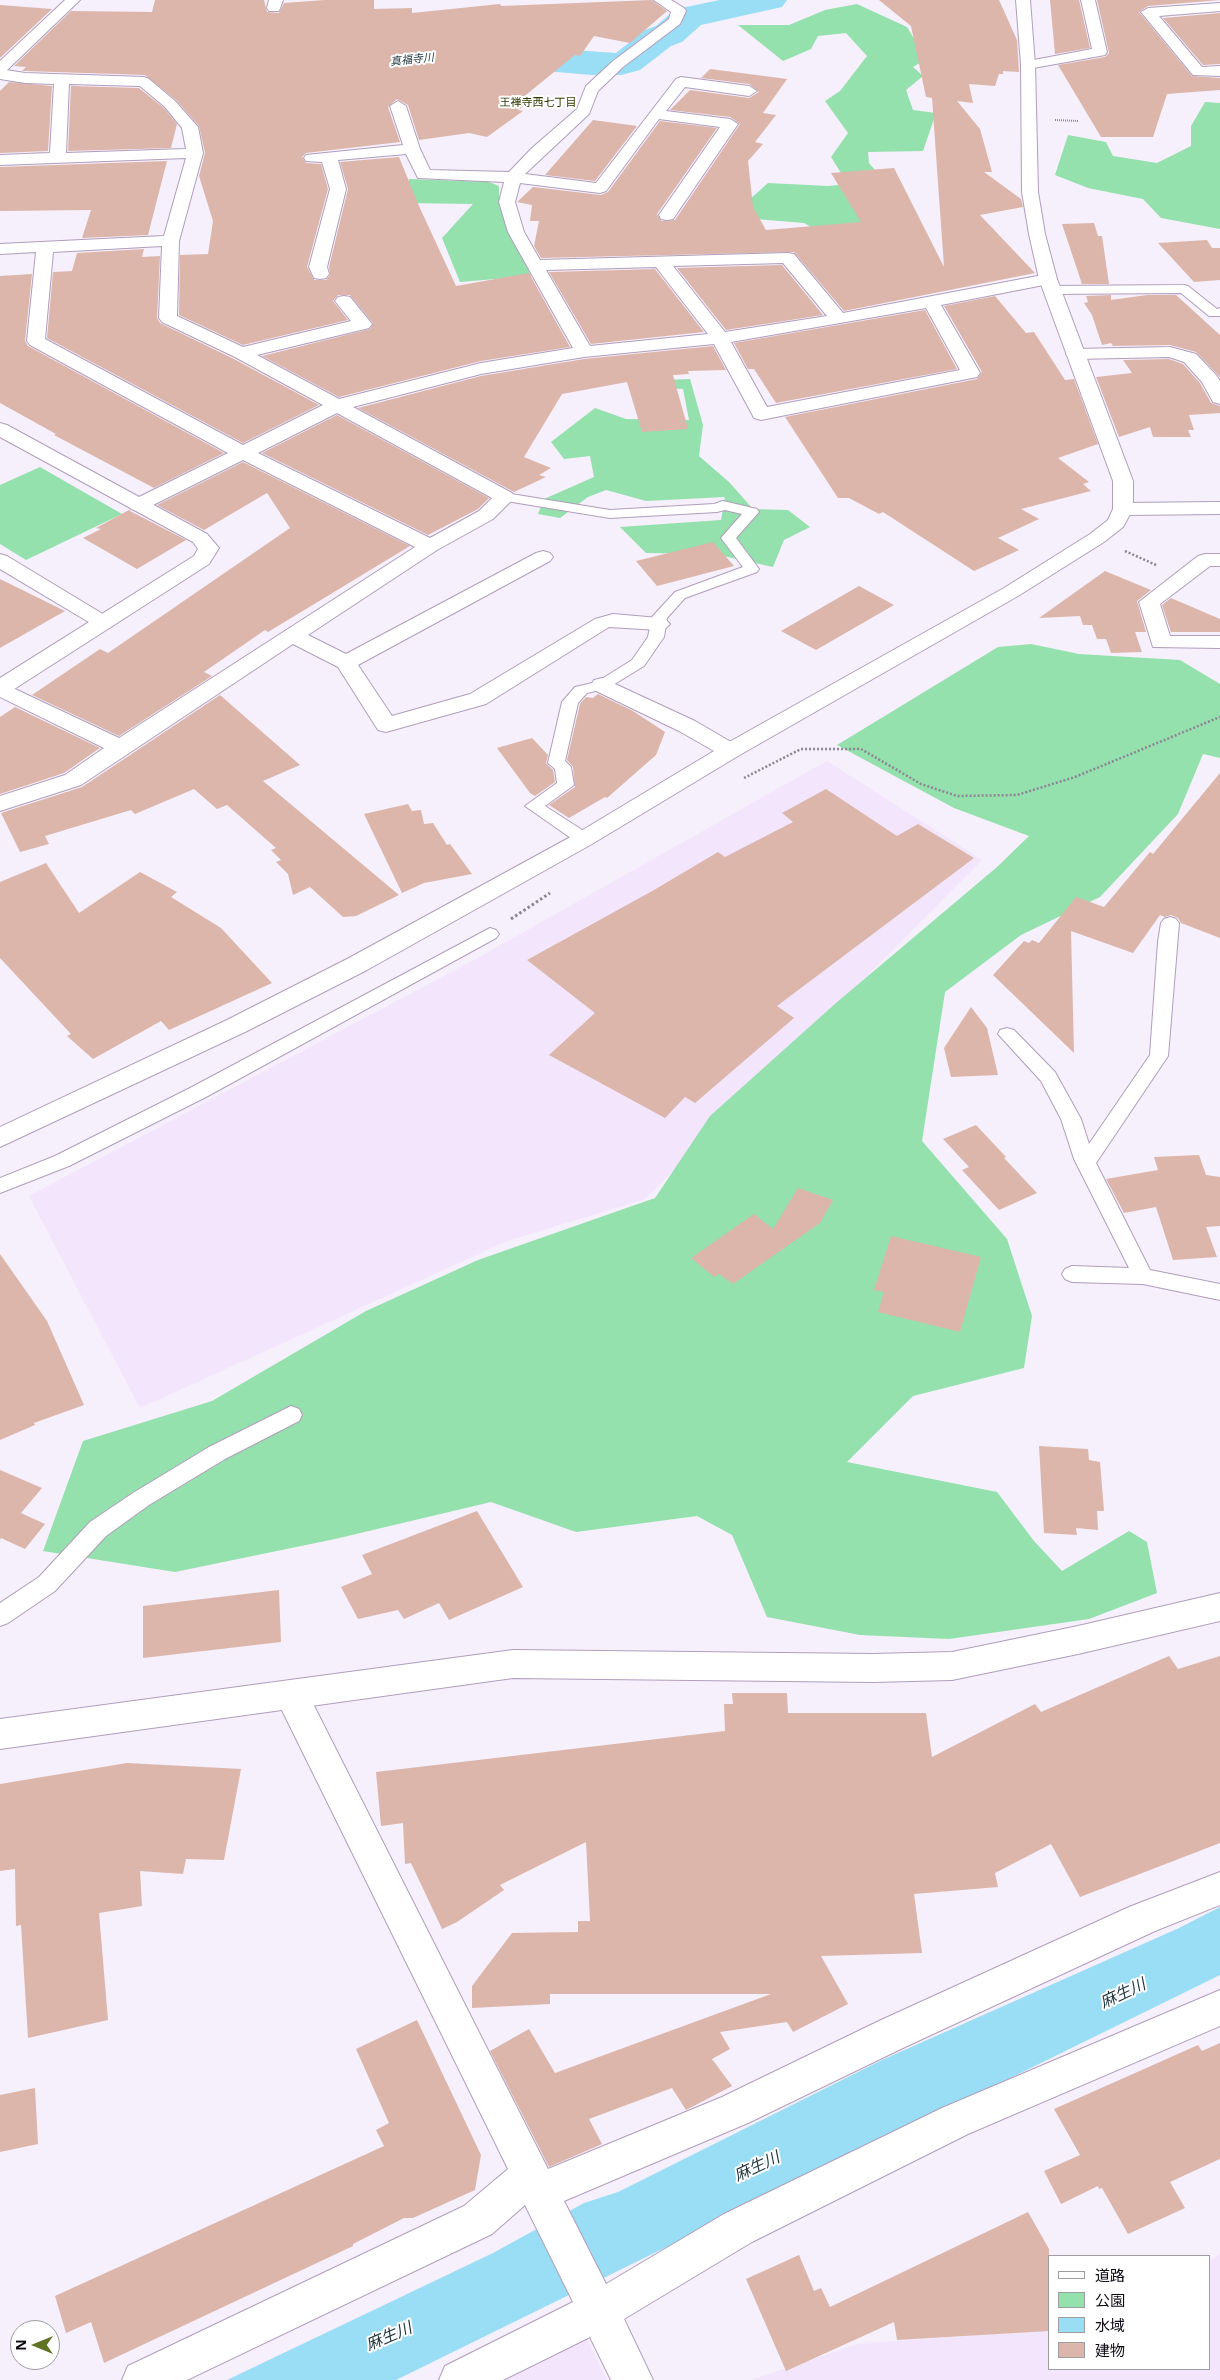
<!DOCTYPE html>
<meta charset="utf-8">
<style>
body{margin:0}
#map{position:relative;width:1220px;height:2380px;overflow:hidden;background:#f6effc;font-family:"Open Sans","Noto Sans JP",sans-serif}
canvas{display:block}
.legend{position:absolute;left:1048px;top:2255px;width:162px;height:115px;box-sizing:border-box;background:#fff;border:1px solid #9f9da1;margin:0;padding:6px 9px;list-style:none;font-size:15px;color:#0f0913}
.legend li{display:flex;align-items:center;gap:10px;height:25px}
.legend b{width:25px;border:1px solid #9f9da1}
.north{position:absolute;left:10px;top:2320px;width:50px;height:50px;box-sizing:border-box;background:#fff;border:1px solid #9f9da1;border-radius:50%;rotate:270deg;font-size:14px;font-weight:700;line-height:20px;text-align:center;color:#0f0913}
.north::after{content:'';display:block;margin:auto;width:18px;height:22px;background:#607322;clip-path:polygon(50% 0,100% 100%,50% 72%,0 100%)}
</style>
<div id="map">
<canvas width="1220" height="2380"></canvas>
<ul class="legend">
<li><b style="height:6px;background:#fff"></b>道路</li>
<li><b style="height:14px;background:#94e1ad"></b>公園</li>
<li><b style="height:14px;background:#9adef6"></b>水域</li>
<li><b style="height:14px;background:#dcb6aa"></b>建物</li>
</ul>
<div class="north">N</div>
</div>
<script>
const ctx = document.querySelector('canvas').getContext('2d');
ctx.lineJoin = 'round';
function fill(path, color) {
  ctx.fillStyle = color;
  ctx.fill(path, 'evenodd');
}
function toPath(rows) {
  const path = new Path2D();
  for (const r of rows) {
    path.moveTo(r[0], r[1]);
    for (let i = 2; i < r.length; i += 2) path.lineTo(r[i], r[i + 1]);
  }
  return path;
}
function stroke(path, color, width, dash) {
  ctx.strokeStyle = color;
  ctx.lineWidth = width;
  ctx.lineCap = dash ? 'butt' : 'round';
  ctx.setLineDash(dash || []);
  ctx.stroke(path);
}
function label(font, color, halo, rows, align = 'center') {
  ctx.font = font + ' "Open Sans","Noto Sans JP",sans-serif';
  ctx.lineWidth = 4;
  ctx.setLineDash([]);
  ctx.textBaseline = 'middle';
  ctx.strokeStyle = halo;
  ctx.fillStyle = color;
  for (const [text, x, y, turn = 0] of rows) {
    ctx.save();
    ctx.translate(x, y);
    ctx.rotate((+turn || 0) * Math.PI / 180);
    ctx.textAlign = isNaN(turn) ? turn : align;
    if (halo) ctx.strokeText(text, 0, 0);
    ctx.fillText(text, 0, 0);
    ctx.restore();
  }
}
fill(toPath([
 [827,761,982,860,645,1199,507,1241,140,1408,29,1196,476,959],
 [1220,2254,1220,2380,751,2380,857,2344,1049,2330,1049,2369,1209,2369,1209,2262],
 [584,2334,607,2380,497,2380]
]), '#f2e5fc');
fill(toPath([
 [857,4,907,27,913,37,931,56,913,67,923,76,906,90,913,110,936,113,923,151,868,152,869,163,904,204,875,242,837,242,804,223,730,217,768,183,828,186,848,184,831,157,848,133,825,101,840,91,867,56,846,33,818,36,811,49,783,61,738,25,789,25,825,10],
 [1205,102,1220,103,1220,229,1161,218,1143,199,1088,188,1055,175,1068,135,1106,142,1113,156,1157,163,1191,146,1191,126],
 [409,179,489,182,499,186,499,202,531,276,460,282,442,238,473,204,405,203],
 [690,379,703,425,699,456,729,482,753,509,788,510,810,527,784,540,773,567,714,554,646,553,620,527,721,520,725,497,646,501,606,490,588,497,560,518,538,514,544,499,594,477,590,456,564,459,551,442,595,408,626,419,689,420,683,389,645,387,644,381],
 [40,467,122,514,26,560,0,544,0,485],
 [1031,644,1079,654,1180,660,1220,684,1220,758,1203,754,1178,814,1100,897,1021,935,945,992,922,1141,1007,1239,1032,1316,1024,1368,913,1396,847,1462,997,1492,1034,1541,1062,1571,1129,1531,1147,1542,1157,1593,1089,1619,949,1639,860,1635,767,1617,732,1535,697,1516,576,1532,491,1502,335,1539,175,1572,43,1551,83,1441,212,1401,366,1311,478,1260,655,1198,710,1116,836,1003,997,867,1029,836,954,808,837,745,998,647]
]), '#94e1ad');
fill(toPath([
 [1220,1907,1220,1975,396,2380,227,2380,493,2253,584,2203,618,2192,882,2060,1179,1928]
]), '#9adef6');
fill(toPath([
 [720,0,787,0,782,7,701,25,682,42,671,46,640,70,621,75,592,75,474,65,461,62,456,54,461,46,474,43,616,53,645,30,656,26,676,9,720,0]
]), '#9adef6');
fill(toPath([
 [155,0,264,0,267,12,279,13,284,3,325,0,374,0,374,9,412,8,412,13,500,4,501,6,652,0,667,11,630,43,594,36,580,56,575,55,516,103,525,105,518,110,523,111,487,137,469,133,419,140,408,105,397,99,388,107,400,142,306,153,302,157,306,163,321,164,328,189,307,267,314,280,326,280,330,275,329,267,348,189,340,162,399,157,419,206,456,286,529,273,570,347,481,361,339,397,262,356,370,329,373,323,350,295,338,295,333,301,348,320,243,345,179,315,180,255,208,254,213,221,199,176,205,153,199,126,176,100,145,75,25,71,22,71,26,67,14,66,71,11,152,12],
 [879,0,999,0,1017,40,1019,72,1003,71,1003,74,999,74,995,86,969,84,973,103,957,101,980,129,992,172,984,172,1021,199,1023,207,980,215,1035,273,844,311,794,252,541,258,534,246,539,221,530,221,532,205,517,202,533,187,601,195,608,192,660,121,717,128,657,214,661,221,675,220,740,124,730,117,670,110,690,90,749,98,759,92,749,84,701,78,710,69,787,79,763,113,776,115,755,142,763,144,748,161,753,207,766,230,861,222,831,173,894,168,944,267,932,98,926,97,911,26],
 [1050,0,1079,0,1090,48,1055,54],
 [1097,0,1220,0,1148,6,1139,12,1192,76,1220,78,1220,90,1167,94,1153,137,1101,137,1058,65,1105,57,1109,53],
 [0,5,52,9,0,58],
 [1220,13,1220,64,1203,65,1163,18],
 [9,82,52,86,48,151,0,153,0,91],
 [71,86,139,88,164,108,177,124,171,148,68,151],
 [593,120,637,126,595,181,545,175],
 [167,161,148,235,82,238,91,210,0,211,0,167],
 [1094,223,1098,236,1102,236,1109,284,1082,284,1062,224],
 [1207,240,1212,248,1220,248,1220,280,1194,282,1158,243],
 [144,249,142,257,160,256,157,318,160,323,234,359,319,405,243,443,47,338,53,272,72,271,77,253],
 [782,265,823,315,726,330,677,268],
 [655,269,704,332,591,344,549,272],
 [32,274,25,341,28,346,224,453,154,488,54,435,56,434,0,403,0,276],
 [1111,295,1111,300,1147,295,1176,295,1220,335,1220,377,1196,352,1170,345,1113,346,1111,343,1102,345,1092,315,1084,303,1088,302,1086,296],
 [995,296,1026,333,1034,332,1065,380,1074,379,1098,444,1058,458,1089,482,1083,484,1091,491,1021,509,1039,519,998,538,1019,550,974,571,883,512,879,514,849,498,838,498,785,417,977,379,982,372,944,306],
 [925,310,957,369,776,403,754,369,748,369,734,343],
 [713,346,726,370,688,371,689,374,673,375,688,429,642,432,627,382,562,394,524,457,551,468,539,475,546,477,514,492,358,408,481,376,584,359],
 [1169,359,1183,364,1200,383,1211,403,1220,406,1220,413,1189,415,1194,430,1188,430,1191,437,1153,437,1150,427,1119,437,1096,377,1132,373,1123,360],
 [337,415,489,498,478,509,428,535,262,453],
 [243,462,410,546,268,632,265,630,204,672,212,676,119,736,32,695,100,649,108,653,290,528,267,493,204,530,157,505],
 [129,510,130,511,186,540,137,569,83,538,101,529,96,528],
 [713,542,734,566,657,586,636,561],
 [1105,571,1151,590,1137,601,1146,632,1135,632,1142,652,1111,653,1106,639,1097,639,1092,625,1083,625,1080,616,1039,618],
 [0,579,65,611,0,648],
 [859,586,894,605,816,650,781,631],
 [1171,598,1220,619,1220,632,1171,632,1162,605],
 [598,694,633,711,665,732,656,755,607,798,605,797,569,818,549,805,575,787,573,767,567,760,580,704,586,697,593,698],
 [220,695,300,765,263,781,399,895,356,916,343,917,310,887,293,895,288,874,276,862,281,860,271,850,276,848,227,805,217,809,194,789,135,814,131,810,45,836,49,844,20,852,1,813,82,787],
 [15,707,100,748,64,773,0,794,0,717],
 [532,738,548,755,546,763,553,770,555,782,535,796,530,793,497,748],
 [1220,773,1220,938,1181,923,1178,918,1171,915,1165,917,1160,915,1133,953,1071,931,1074,1053,993,975,1024,941,1029,943,1032,940,1039,943,1076,897,1104,907,1150,852,1153,854],
 [826,789,897,836,918,824,974,858,777,1006,794,1018,695,1103,685,1097,665,1118,549,1055,595,1013,527,960,654,890,718,852,725,857,793,822,782,813],
 [408,804,412,811,421,810,424,824,433,823,447,845,450,844,472,874,424,883,402,893,364,814],
 [46,863,79,913,140,872,177,892,171,897,221,928,272,983,169,1030,161,1021,93,1059,67,1036,71,1034,0,958,0,882],
 [971,1007,987,1028,998,1075,951,1077,944,1048],
 [976,1125,1006,1157,1004,1158,1037,1193,999,1210,962,1170,969,1167,943,1139],
 [1199,1155,1206,1175,1220,1177,1220,1226,1206,1227,1217,1257,1173,1260,1156,1207,1124,1213,1106,1179,1158,1170,1154,1157],
 [798,1188,833,1200,820,1223,733,1284,719,1274,714,1277,691,1258,754,1214,773,1229],
 [891,1236,981,1257,960,1332,878,1312,884,1292,874,1290],
 [0,1254,47,1321,84,1405,34,1423,35,1425,0,1440],
 [1039,1446,1088,1449,1089,1460,1100,1462,1104,1511,1097,1511,1098,1530,1076,1528,1077,1535,1044,1533],
 [0,1470,42,1488,21,1513,45,1524,25,1549,1,1538,0,1540],
 [477,1511,523,1587,449,1620,439,1603,404,1619,398,1610,358,1619,341,1587,372,1574,362,1555],
 [279,1590,281,1642,143,1658,143,1606],
 [1169,1656,1178,1669,1220,1656,1220,1843,1080,1897,1051,1844,995,1873,998,1887,914,1894,922,1953,821,1956,848,2004,793,2032,787,2022,720,2032,730,2049,712,2059,732,2086,686,2110,672,2088,589,2119,602,2144,549,2167,490,2051,529,2029,555,2073,771,1994,550,1994,550,2004,472,2008,472,1986,512,1933,578,1932,578,1921,590,1921,586,1842,500,1885,504,1890,457,1922,442,1929,411,1863,405,1864,403,1823,381,1826,376,1772,725,1731,724,1704,733,1704,732,1693,787,1693,788,1713,926,1713,932,1757,1035,1704,1041,1712],
 [127,1763,241,1769,224,1860,186,1859,183,1874,140,1871,142,1906,99,1913,108,2020,28,2038,21,1925,16,1926,15,1869,0,1871,0,1784],
 [417,2020,481,2155,475,2190,413,2218,404,2218,353,2244,353,2246,104,2363,91,2322,66,2333,55,2296,384,2146,376,2130,389,2123,356,2049],
 [1220,2043,1220,2159,1170,2182,1185,2208,1128,2234,1102,2188,1099,2189,1098,2186,1061,2204,1044,2171,1080,2155,1054,2109,1198,2045,1202,2051],
 [35,2088,38,2144,0,2152,0,2095],
 [1028,2212,1049,2249,1049,2331,897,2340,894,2322,786,2371,746,2279,799,2255,814,2291,821,2288,830,2307]
]), '#dcb6aa');
const service = toPath([
 [1184,285,1188,286,1217,309,1220,308,1220,316,1209,316,1181,293,1052,294,1046,290,1052,286,1184,285],
 [505,493,610,510,714,504,723,501,757,509,759,512,736,538,759,569,757,572,685,598,667,618,664,637,644,666,608,688,587,693,578,703,565,761,571,767,574,785,545,806,590,835,593,839,590,843,584,844,578,843,525,806,557,783,555,769,548,763,562,702,575,687,597,682,632,660,648,637,652,617,675,592,743,567,721,538,742,514,725,510,717,512,610,518,500,500,498,497,505,493],
 [1170,917,1176,919,1179,923,1168,1056,1096,1163,1150,1270,1220,1284,1220,1300,1143,1284,1072,1282,1065,1279,1062,1274,1065,1269,1072,1266,1129,1268,1074,1159,1061,1119,1041,1081,998,1034,1000,1030,1007,1028,1014,1030,1055,1072,1081,1119,1089,1144,1150,1055,1158,942,1161,923,1164,919,1170,917],
 [490,928,496,930,499,934,496,938,206,1097,69,1166,0,1193,0,1178,55,1156,192,1087,490,928],
 [291,1406,299,1409,302,1415,299,1421,225,1459,149,1505,106,1536,55,1591,8,1623,0,1626,0,1603,39,1577,90,1522,133,1493,209,1447,291,1406]
]);
const minor = toPath([
 [269,0,283,0,279,11,269,11,267,8,269,0],
 [654,0,671,0,684,8,686,11,680,24,623,67,598,91,589,114,525,174,596,183,676,79,681,77,749,86,757,91,749,96,685,87,666,111,730,119,738,124,673,219,667,220,661,219,659,215,720,127,659,119,606,191,600,193,520,183,515,202,524,232,540,260,788,253,794,254,843,313,1048,274,1054,275,1057,279,1054,283,941,305,980,373,977,377,761,420,754,418,752,414,714,344,584,357,481,374,353,407,512,493,515,497,493,519,437,550,308,635,346,654,536,553,543,551,550,553,553,557,550,561,358,665,392,716,470,694,595,619,613,614,659,618,666,620,670,624,666,628,659,630,609,627,486,704,386,732,378,730,338,667,293,644,81,785,0,811,0,796,65,775,104,748,0,697,0,682,119,738,415,547,243,460,145,509,138,511,131,509,128,505,131,501,228,453,30,345,27,341,36,252,0,254,0,244,164,236,186,158,0,165,0,155,50,153,54,84,25,83,0,79,0,69,25,73,144,77,149,79,175,101,198,127,203,153,179,241,177,316,243,347,351,321,335,301,338,297,344,296,350,297,372,324,369,328,257,355,339,399,481,363,573,348,508,232,499,202,504,182,418,178,406,154,338,160,346,189,327,267,329,274,326,278,320,279,314,278,309,267,330,189,322,162,306,161,304,158,306,155,403,145,390,106,398,101,406,106,420,149,430,170,509,172,532,148,577,109,586,86,613,61,669,19,671,12,654,0],
 [69,84,140,86,165,107,182,128,186,149,66,153,69,84],
 [162,246,159,318,162,322,235,357,323,405,243,445,45,339,53,252,162,246],
 [783,263,827,316,725,332,673,266,783,263],
 [656,267,708,334,590,346,546,270,656,267],
 [926,308,960,370,767,407,731,342,926,308],
 [337,413,492,498,479,511,430,538,258,453,337,413],
 [1081,0,1095,0,1107,52,1105,55,1028,69,1023,68,1021,65,1023,62,1092,49,1081,0],
 [1220,3,1220,11,1159,16,1202,67,1220,66,1220,76,1193,75,1141,12,1148,8,1220,3],
 [1170,347,1196,354,1217,376,1220,381,1220,404,1213,402,1202,382,1184,362,1169,357,1075,359,1069,358,1066,354,1069,350,1075,349,1170,347],
 [1220,502,1220,514,1123,515,1116,513,1113,509,1116,505,1123,503,1220,502],
 [0,554,7,556,111,619,115,623,111,627,104,629,97,627,0,569,0,554],
 [1205,554,1220,554,1220,566,1210,566,1160,604,1170,636,1220,636,1220,648,1153,647,1139,602,1198,556,1205,554],
 [602,678,695,721,738,746,741,751,738,756,592,844,367,970,245,1032,0,1147,0,1127,227,1020,349,958,576,834,714,751,679,731,594,690,591,685,594,680,602,678],
 [291,1680,303,1684,548,2169,722,2097,879,2021,1129,1907,1220,1872,1220,1905,1155,1931,905,2047,748,2123,564,2201,606,2284,724,2214,942,2108,1220,1990,1220,2026,968,2134,752,2242,624,2319,653,2380,611,2380,590,2337,503,2380,439,2380,445,2366,573,2302,525,2205,492,2234,187,2380,122,2380,128,2366,464,2206,508,2169,274,1694,279,1684,291,1680]
]);
const tertiary = toPath([
 [65,0,80,0,5,72,0,73,0,61,65,0],
 [1016,0,1030,0,1035,65,1038,192,1045,234,1057,279,1133,481,1133,509,1123,527,1104,542,1018,596,738,756,730,758,722,756,719,751,722,746,1004,588,1090,534,1108,520,1113,509,1113,481,1039,279,1029,234,1022,192,1021,65,1016,0],
 [0,423,7,425,207,534,219,548,209,564,8,693,0,695,0,678,194,556,198,549,193,542,0,437,0,423],
 [1220,1593,1220,1621,1078,1654,952,1680,873,1682,513,1678,0,1749,0,1719,513,1650,873,1654,952,1652,1078,1626,1220,1593]
]);
stroke(service, '#b09ebc', 2);
stroke(minor, '#b09ebc', 2);
stroke(tertiary, '#b09ebc', 2);
stroke(toPath([
 [1055,120,1079,121]
]), '#8d8692', 2, [1, 1]);
stroke(toPath([
 [1125,551,1156,565],
 [744,778,801,749,861,749,921,784,957,796,1017,795,1075,777,1220,717]
]), '#8d8692', 2.5, [2, 2]);
stroke(toPath([
 [511,919,550,893]
]), '#8d8692', 3, [2.5, 2.5]);
fill(service, '#fff');
fill(minor, '#fff');
fill(tertiary, '#fff');
label('italic 11px', '#1e353d', '#fff', [
 ["真福寺川",412,60,-6]
]);
label('11px', '#2f3b00', '#fff', [
 ["王禅寺西七丁目",538,103]
]);
label('italic 16px', '#1e353d', '#fff', [
 ["麻生川",1123,1994,-25],
 ["麻生川",757,2167,-25],
 ["麻生川",389,2337,-23]
]);
</script>
